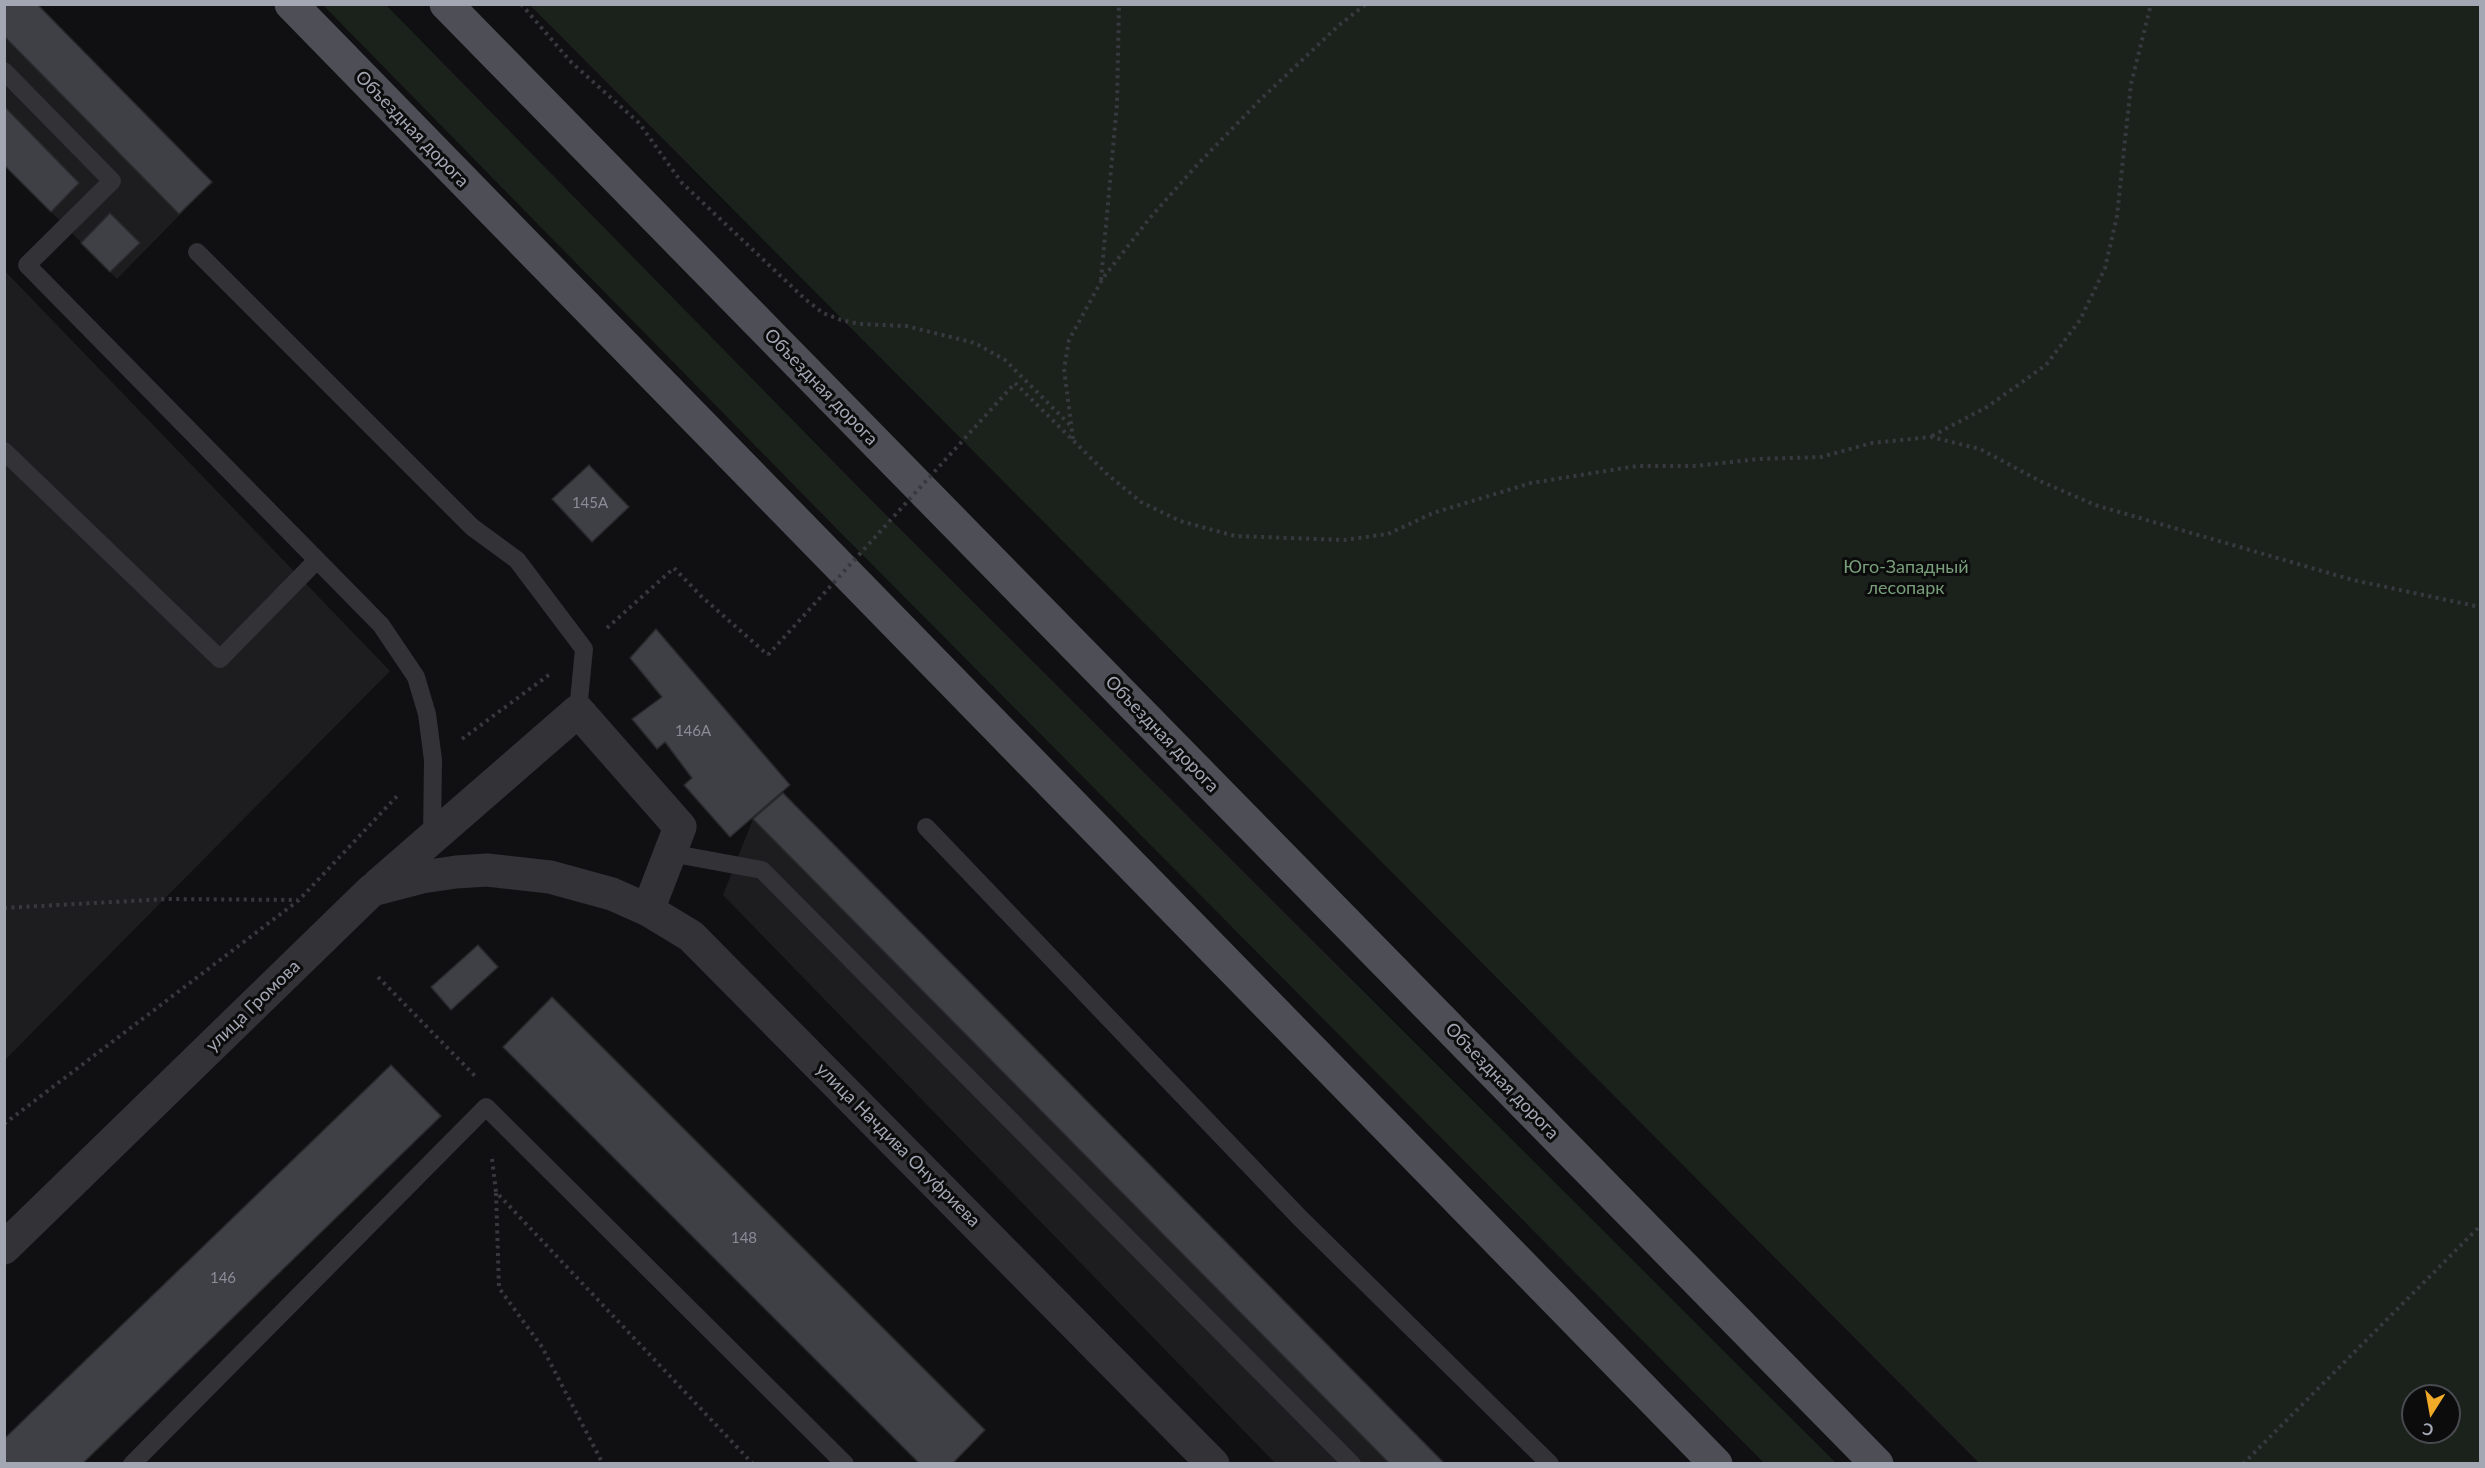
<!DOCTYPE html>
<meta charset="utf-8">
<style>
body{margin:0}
#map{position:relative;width:2485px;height:1468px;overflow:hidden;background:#101012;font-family:Lato,sans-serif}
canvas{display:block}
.frame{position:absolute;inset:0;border:6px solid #a2a7b3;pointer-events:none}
.north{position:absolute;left:2401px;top:1384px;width:60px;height:60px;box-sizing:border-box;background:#0c0c0d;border:2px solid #484a4f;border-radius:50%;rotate:191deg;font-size:16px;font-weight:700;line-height:24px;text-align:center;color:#a2a7b3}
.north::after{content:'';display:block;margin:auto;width:21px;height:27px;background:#f1ab29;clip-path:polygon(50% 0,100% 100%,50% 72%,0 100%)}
</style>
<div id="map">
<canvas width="2485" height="1468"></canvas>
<div class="frame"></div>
<div class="north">С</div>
</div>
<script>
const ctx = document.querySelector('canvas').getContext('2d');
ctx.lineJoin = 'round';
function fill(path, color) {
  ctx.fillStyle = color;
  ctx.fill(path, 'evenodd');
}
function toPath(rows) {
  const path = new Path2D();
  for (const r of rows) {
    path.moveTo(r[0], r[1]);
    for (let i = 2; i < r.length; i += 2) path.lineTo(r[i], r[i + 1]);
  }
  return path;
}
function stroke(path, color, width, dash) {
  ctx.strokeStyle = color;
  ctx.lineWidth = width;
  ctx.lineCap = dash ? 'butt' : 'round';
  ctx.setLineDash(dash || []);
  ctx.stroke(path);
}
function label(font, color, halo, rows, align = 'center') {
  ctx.font = font + ' Lato,sans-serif';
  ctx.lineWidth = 6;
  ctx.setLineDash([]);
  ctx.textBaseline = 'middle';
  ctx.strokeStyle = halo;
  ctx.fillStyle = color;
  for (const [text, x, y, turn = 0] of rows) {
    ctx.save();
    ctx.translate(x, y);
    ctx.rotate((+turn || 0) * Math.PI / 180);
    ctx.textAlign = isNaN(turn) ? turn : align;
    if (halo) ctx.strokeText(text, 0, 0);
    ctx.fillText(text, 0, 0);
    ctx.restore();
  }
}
fill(toPath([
 [4,5,212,182,117,279,5,165],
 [5,271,390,671,5,1060],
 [783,793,1445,1463,1275,1463,723,895,753,819]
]), '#1d1d1f');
fill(toPath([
 [323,5,386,5,868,497,1836,1463,1764,1463,836,528],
 [530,5,2480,5,2480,1463,1979,1463],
 [2413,1396,2449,1396,2449,1432,2413,1432]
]), '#1b221c');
const building = toPath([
 [4,4,37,4,212,182,179,214,4,36,4,4],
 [4,106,79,183,51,212,4,165,4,106],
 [110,213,140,243,110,272,81,243,110,213],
 [589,465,629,507,592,542,552,499,589,465],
 [656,629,790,785,730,837,684,785,692,778,665,742,657,749,632,719,662,697,630,658,656,629],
 [783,793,1445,1464,1390,1464,753,819,783,793],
 [478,945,498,967,451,1010,431,987,478,945],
 [552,997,985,1430,952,1464,920,1464,503,1047,552,997],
 [391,1065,441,1116,82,1464,4,1464,4,1439,391,1065]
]);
fill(building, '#3f4045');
stroke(building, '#2a2a2e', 1.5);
stroke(toPath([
 [521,4,571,62,639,123,682,183,805,299,823,313,841,320,860,324,906,326,975,343,1005,360,1071,426],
 [1101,280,1117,104,1119,4],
 [1015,383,1108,475,1141,502,1180,521,1235,536,1344,540,1388,534,1433,513,1531,483,1637,466,1696,466,1758,459,1821,457,1872,443,1931,437,1980,449,2040,481,2095,505,2353,580,2480,607],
 [1932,436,1987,407,2046,365,2080,320,2105,268,2117,216,2131,84,2151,4],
 [1073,439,1064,369,1069,340,1103,278,1149,219,1196,166,1261,99,1338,26,1366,4],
 [607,628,674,568,702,597,768,655],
 [462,739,550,674],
 [4,908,167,899,298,900],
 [378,977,477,1078],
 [4,1124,299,900,400,793],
 [492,1159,496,1192,753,1464],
 [496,1193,499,1288,542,1347,603,1464],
 [2243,1464,2480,1226]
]), '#38393e', 4, [3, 4.5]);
stroke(toPath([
 [4,71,112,181,27,265,381,625,416,677,427,714,433,760,432,837],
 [197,252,472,527,517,560,584,649,578,711],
 [4,451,220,659,317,560],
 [926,827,1300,1218,1550,1464],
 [670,853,762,870,1352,1464],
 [132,1464,486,1107,845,1464]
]), '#323237', 18);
stroke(toPath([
 [378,885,578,711,680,827,648,910],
 [4,1248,372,890,422,877,456,872,487,870,550,877,612,894,648,910,691,936,1213,1464]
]), '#323237', 33);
stroke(toPath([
 [291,4,1716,1464],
 [446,4,1877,1464]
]), '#4e4f56', 33);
stroke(toPath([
 [768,655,1015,383]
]), '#38393e', 4, [3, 4.5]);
label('15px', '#898d98', null, [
 ["145А",590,503],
 ["146А",693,731],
 ["148",744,1238],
 ["146",223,1278]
]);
label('18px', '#a2a7b3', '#0c0c0d', [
 ["Объездная дорога",412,129,46],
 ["Объездная дорога",821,387,46],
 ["Объездная дорога",1162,734,46],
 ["улица Громова",253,1006,-44],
 ["Объездная дорога",1502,1081,46],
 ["улица Начдива Онуфриева",898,1145,45]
]);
label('18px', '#789e7a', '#0c0c0d', [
 ["Юго-Западный",1906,567],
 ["лесопарк",1906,588]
]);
</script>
